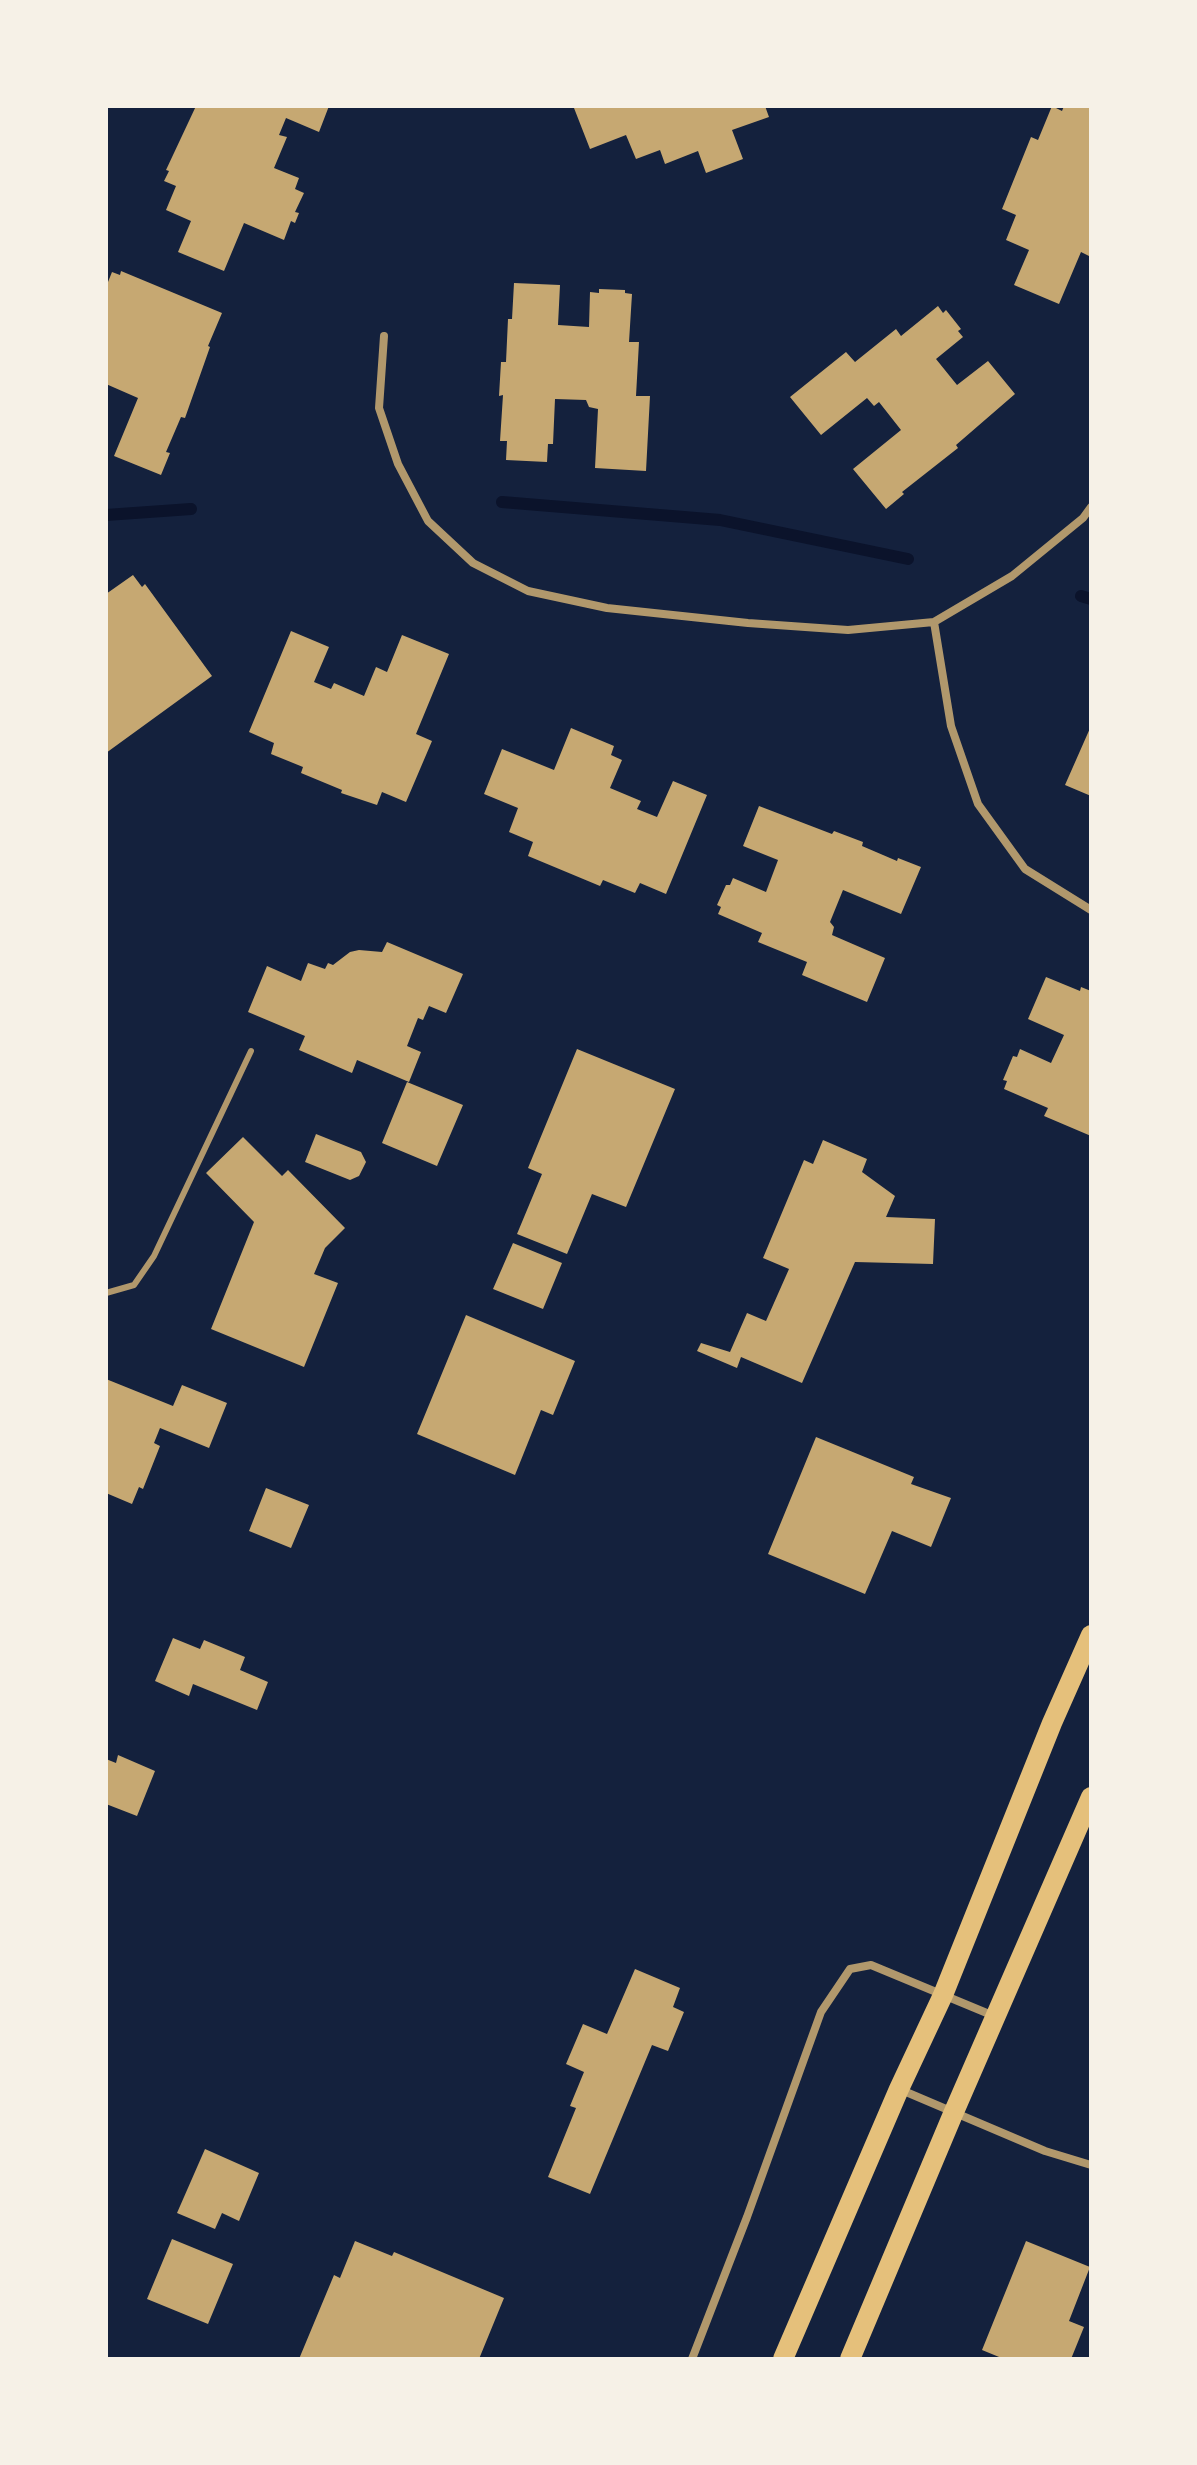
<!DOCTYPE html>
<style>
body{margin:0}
#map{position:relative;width:1197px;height:2465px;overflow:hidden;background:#14213d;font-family:"PT Sans Narrow",sans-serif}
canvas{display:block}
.frame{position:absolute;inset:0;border:108px solid #f6f1e7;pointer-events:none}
</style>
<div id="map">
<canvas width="1197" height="2465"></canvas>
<div class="frame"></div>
</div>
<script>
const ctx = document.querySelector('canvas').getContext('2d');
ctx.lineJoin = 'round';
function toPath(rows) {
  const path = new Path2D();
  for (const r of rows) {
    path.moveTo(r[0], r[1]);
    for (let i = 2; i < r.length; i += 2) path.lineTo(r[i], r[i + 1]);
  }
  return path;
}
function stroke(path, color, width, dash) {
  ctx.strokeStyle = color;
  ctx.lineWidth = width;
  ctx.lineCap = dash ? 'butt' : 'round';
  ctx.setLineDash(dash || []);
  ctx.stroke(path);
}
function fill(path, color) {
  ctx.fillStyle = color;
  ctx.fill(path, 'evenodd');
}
stroke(toPath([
 [502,502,720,520,908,559],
 [106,515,191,509],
 [1081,596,1091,599]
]), '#0b132b', 12);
fill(toPath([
 [196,106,329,106,319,132,286,118,279,135,287,137,274,168,299,178,295,189,304,193,295,212,299,213,295,223,291,221,284,240,244,223,224,271,178,252,191,221,166,210,176,186,164,181,169,171,166,170],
 [579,106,765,106,769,117,732,130,743,159,706,173,698,151,665,164,660,150,636,159,626,135,590,149,574,108],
 [1052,106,1062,111,1064,106,1091,106,1091,257,1081,252,1059,304,1014,285,1029,250,1006,240,1016,215,1002,209,1031,137,1038,140],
 [121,271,222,313,208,346,210,347,185,418,181,417,166,452,170,453,161,475,114,456,138,398,106,384,106,287,112,272,120,275],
 [514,283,560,285,558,325,589,327,590,292,599,293,599,289,625,290,625,293,632,294,629,342,639,342,636,396,650,396,646,471,595,468,598,409,589,407,586,400,555,399,553,444,548,444,547,462,506,460,507,441,500,441,503,395,499,396,501,362,506,362,508,319,512,319],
 [938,306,943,313,946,310,961,329,958,331,963,337,936,359,957,385,988,361,1015,394,956,445,958,448,902,492,904,494,886,509,853,469,901,430,879,402,874,406,867,398,821,435,790,397,846,352,855,362,896,329,901,336],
 [133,575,142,587,145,584,212,676,106,753,106,594],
 [291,631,329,647,314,682,331,689,334,683,364,696,376,667,387,672,402,635,449,654,416,734,432,741,406,802,382,792,377,805,341,793,342,790,301,773,303,767,271,754,274,743,249,732],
 [1091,726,1091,796,1065,785],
 [571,728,614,746,611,755,622,760,610,788,641,801,637,809,657,817,673,781,707,795,666,894,640,883,635,893,603,880,600,886,528,856,533,842,509,832,518,808,484,794,502,749,554,770],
 [759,806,832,834,834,831,863,842,862,846,897,861,898,858,921,867,901,914,843,890,830,922,834,927,832,935,885,958,867,1002,802,975,807,962,758,942,762,933,718,914,721,907,717,905,726,885,730,885,733,878,766,892,778,860,743,846],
 [387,942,463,974,446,1013,429,1006,423,1020,418,1018,407,1046,421,1052,409,1082,357,1060,352,1073,299,1050,305,1036,248,1012,267,966,301,981,308,963,325,969,328,963,333,965,350,952,359,950,382,952],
 [1046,977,1080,991,1081,987,1091,991,1091,1136,1044,1116,1048,1108,1004,1089,1007,1081,1003,1080,1013,1056,1017,1057,1020,1049,1051,1063,1064,1035,1028,1019],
 [577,1049,675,1089,626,1207,592,1194,567,1254,517,1234,542,1174,528,1168],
 [407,1082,463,1105,437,1166,382,1143],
 [316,1134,361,1152,366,1162,359,1176,350,1180,305,1162],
 [243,1137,282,1176,288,1170,345,1228,325,1248,314,1274,338,1283,304,1367,211,1329,254,1222,206,1173],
 [823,1140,867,1159,862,1172,895,1196,886,1217,935,1219,933,1264,855,1262,802,1383,741,1357,737,1368,697,1351,701,1343,730,1352,747,1313,766,1321,789,1269,763,1258,804,1160,813,1164],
 [513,1243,562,1263,543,1309,493,1289],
 [466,1315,575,1361,553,1415,541,1410,515,1475,417,1434],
 [106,1379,173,1406,182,1385,227,1403,209,1448,160,1428,154,1443,160,1446,143,1489,139,1487,132,1504,106,1493],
 [816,1437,914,1477,911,1484,951,1498,931,1547,892,1531,865,1594,768,1554],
 [266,1488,309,1505,291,1548,249,1531],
 [173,1638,200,1649,204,1640,245,1657,240,1670,268,1682,257,1710,193,1684,189,1696,155,1681],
 [118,1755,155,1771,137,1816,106,1804,106,1759,116,1763],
 [635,1969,680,1988,673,2007,684,2012,668,2051,652,2045,590,2194,548,2177,576,2108,570,2106,584,2072,566,2064,583,2024,607,2034],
 [205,2149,259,2173,239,2221,222,2213,215,2229,177,2213],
 [172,2239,233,2264,208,2324,147,2299],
 [355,2241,392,2256,394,2252,504,2298,479,2359,299,2359,334,2275,340,2278],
 [1026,2241,1090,2267,1069,2321,1084,2327,1071,2359,1004,2359,982,2350]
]), '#c6a872');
stroke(toPath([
 [106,1293,134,1285,154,1256,251,1051]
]), '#b1986c', 6);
stroke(toPath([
 [384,336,379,408,398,464,428,521,473,563,528,591,607,608,748,623,848,630,934,622,1012,576,1083,518,1091,507],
 [934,622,951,726,978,804,1025,869,1091,910],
 [899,2089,1045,2151,1091,2165],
 [692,2359,747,2217,821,2012,850,1969,871,1965,994,2016]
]), '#b1986c', 8);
stroke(toPath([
 [783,2359,899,2089,943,1995,1052,1723,1091,1635],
 [850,2359,953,2114,1091,1797]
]), '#e5c07b', 20);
</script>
